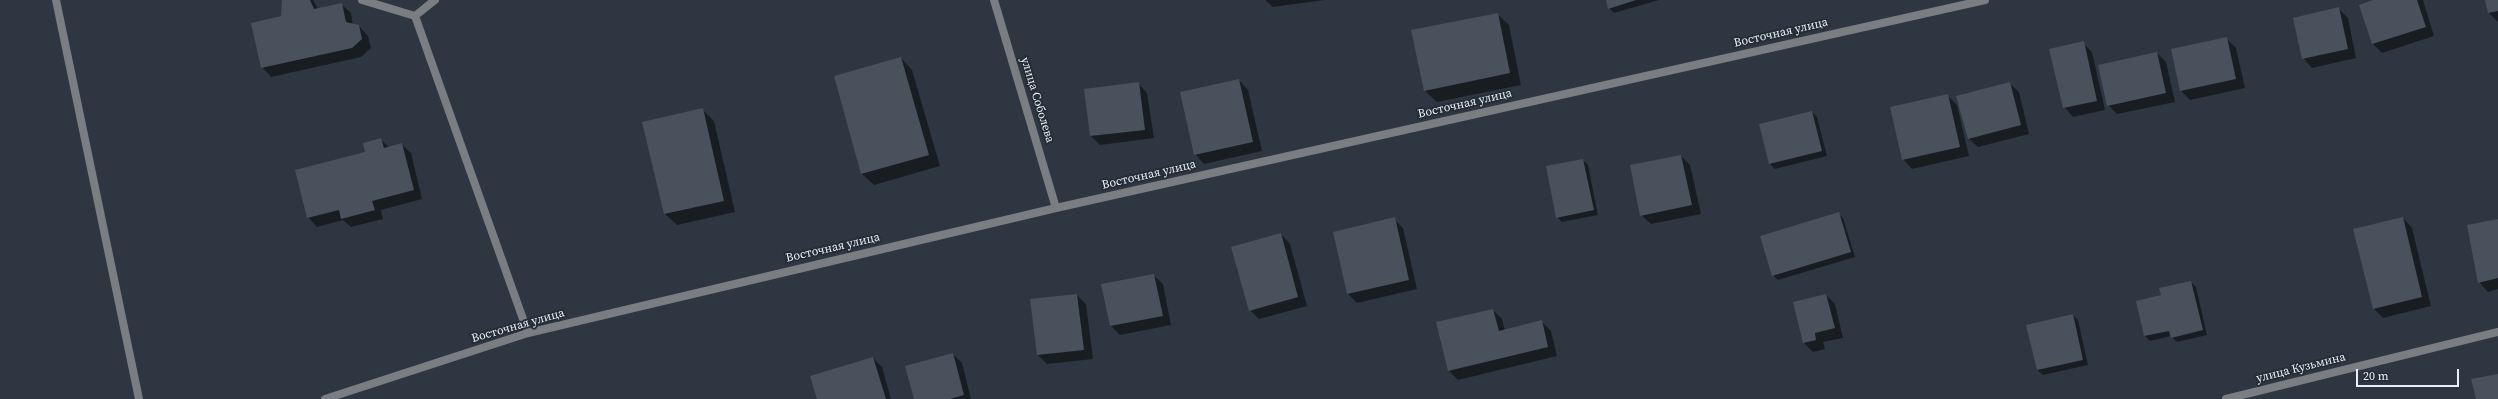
<!DOCTYPE html>
<meta charset="utf-8">
<style>
body{margin:0}
#map{position:relative;width:2498px;height:399px;overflow:hidden;background:#2e3741;font-family:"Source Serif 4",serif}
canvas{display:block}
.scale{position:absolute;left:2356px;top:369px;width:103px;height:18px;box-sizing:border-box;border:2px solid #eaeff6;border-top:0;padding-left:5px;font-size:12px;line-height:14px;white-space:nowrap;color:#eaeff6;-webkit-text-stroke:3px #252d36;paint-order:stroke}
</style>
<div id="map">
<canvas width="2498" height="399"></canvas>
<div class="scale">20 m</div>
</div>
<script>
const ctx = document.querySelector('canvas').getContext('2d');
ctx.lineJoin = 'round';
function fill(path, color) {
  ctx.fillStyle = color;
  ctx.fill(path, 'evenodd');
}
function toPath(rows) {
  const path = new Path2D();
  for (const r of rows) {
    path.moveTo(r[0], r[1]);
    for (let i = 2; i < r.length; i += 2) path.lineTo(r[i], r[i + 1]);
  }
  return path;
}
function stroke(path, color, width, dash) {
  ctx.strokeStyle = color;
  ctx.lineWidth = width;
  ctx.lineCap = dash ? 'butt' : 'round';
  ctx.setLineDash(dash || []);
  ctx.stroke(path);
}
function label(font, color, halo, rows, align = 'center') {
  ctx.font = font + ' "Source Serif 4",serif';
  ctx.lineWidth = 4;
  ctx.setLineDash([]);
  ctx.textBaseline = 'middle';
  ctx.strokeStyle = halo;
  ctx.fillStyle = color;
  for (const [text, x, y, turn = 0] of rows) {
    ctx.save();
    ctx.translate(x, y);
    ctx.rotate((+turn || 0) * Math.PI / 180);
    ctx.textAlign = isNaN(turn) ? turn : align;
    if (halo) ctx.strokeText(text, 0, 0);
    ctx.fillText(text, 0, 0);
    ctx.restore();
  }
}
fill(toPath([
 [283,0,313,0,318,9,341,4,351,13,353,25,359,26,368,36,371,48,361,57,271,77,262,67,282,17],
 [1265,0,1325,0,1273,7],
 [1607,0,1659,0,1614,13,1609,8],
 [2377,0,2423,0,2434,36,2382,53,2373,44,2360,5],
 [2486,0,2498,0,2498,22,2489,13],
 [2338,8,2348,18,2356,58,2312,68,2303,58],
 [1497,14,1509,25,1521,85,1437,102,1425,91],
 [2226,38,2236,48,2245,88,2190,100,2181,91],
 [2083,43,2092,52,2105,110,2073,117,2064,107],
 [2157,53,2166,62,2175,102,2117,114,2108,105],
 [901,58,912,70,940,166,874,185,862,174],
 [1239,80,1248,90,1262,151,1204,164,1195,154],
 [1138,83,1147,93,1154,138,1100,145,1091,136,1085,90],
 [2009,83,2019,92,2029,134,1978,147,1968,138],
 [1948,96,1957,105,1969,156,1912,169,1903,159],
 [702,109,714,121,735,212,677,225,665,214,643,123],
 [1812,112,1817,117,1827,156,1775,169,1770,164,1760,124],
 [381,140,389,147,401,144,411,153,422,199,381,210,383,219,351,227,343,220,317,227,308,217],
 [1681,156,1690,165,1701,214,1651,224,1641,215],
 [1583,160,1588,165,1598,215,1562,222,1557,217],
 [1838,213,1843,218,1855,257,1778,280,1773,275],
 [2403,218,2412,228,2431,306,2383,318,2374,309],
 [1394,219,1403,228,1417,289,1357,303,1348,294],
 [2498,220,2498,289,2488,292,2479,282],
 [1281,234,1290,244,1307,306,1259,319,1250,310],
 [1153,275,1163,284,1171,325,1120,335,1111,326,1103,285],
 [2191,282,2196,287,2207,335,2177,342,2171,336,2150,341,2145,336,2137,302,2162,296],
 [1077,295,1086,304,1093,359,1047,364,1038,355],
 [1826,295,1835,304,1843,338,1823,342,1825,349,1813,352,1804,343],
 [1493,310,1502,319,1505,331,1542,322,1551,331,1557,356,1458,380,1449,371,1438,323],
 [2073,315,2078,320,2088,365,2043,375,2037,370],
 [953,354,962,363,971,399,915,399],
 [873,358,882,367,891,399,818,399]
]), '#0007');
fill(toPath([
 [282,0,310,0,314,9,342,3,346,22,359,25,362,39,352,48,261,68,251,23,281,16],
 [1606,0,1636,0,1608,9],
 [2373,0,2417,0,2426,27,2372,44,2359,5],
 [2485,0,2498,0,2498,11,2488,13],
 [2339,7,2348,49,2302,59,2293,18],
 [1498,13,1510,73,1424,91,1411,30],
 [2227,37,2236,79,2180,91,2171,49],
 [2084,41,2097,101,2063,108,2049,49],
 [2157,52,2166,93,2107,106,2098,65],
 [901,57,929,155,861,174,834,76],
 [1239,79,1253,142,1194,155,1180,92],
 [1139,82,1145,130,1090,136,1084,89],
 [2010,82,2021,125,1968,139,1956,96],
 [1948,94,1960,147,1902,160,1890,107],
 [703,108,724,201,664,214,642,122],
 [1812,111,1822,151,1769,164,1759,124],
 [381,138,384,148,402,143,414,190,372,201,375,210,341,219,339,210,307,218,295,170,365,152,363,143],
 [1681,155,1692,205,1640,216,1630,165],
 [1583,159,1594,210,1556,218,1546,166],
 [1839,212,1851,252,1772,276,1760,236],
 [1395,217,1409,280,1347,294,1333,232],
 [2403,217,2422,297,2373,309,2353,229],
 [2498,219,2498,278,2478,283,2467,225],
 [1281,233,1298,297,1249,311,1231,247],
 [1154,274,1163,316,1110,326,1101,284],
 [2191,281,2203,330,2171,338,2169,331,2144,336,2136,301,2161,295,2159,288],
 [1077,294,1084,350,1037,355,1030,299],
 [1826,294,1835,328,1815,333,1816,340,1803,343,1793,302],
 [1493,309,1499,331,1542,320,1548,347,1448,371,1436,322],
 [2073,314,2083,360,2037,370,2026,325],
 [953,353,964,395,950,399,914,399,905,366],
 [873,357,886,399,817,399,810,376],
 [2498,374,2498,399,2476,399,2471,379]
]), '#48515c');
stroke(toPath([
 [362,0,415,16,435,0],
 [415,16,528,333]
]), '#7a7e83', 8);
stroke(toPath([
 [56,0,139,399],
 [325,399,528,333,1056,208],
 [2226,399,2498,332]
]), '#7a7e83', 8);
stroke(toPath([
 [994,0,1056,208,1985,0]
]), '#7a7e83', 8);
label('12px', '#eaeff6', '#252d36', [
 ["Восточная улица",1781,33,-13],
 ["улица Соболева",1037,100,73],
 ["Восточная улица",1465,104,-13],
 ["Восточная улица",1149,175,-13],
 ["Восточная улица",833,248,-13],
 ["Восточная улица",518,326,-16],
 ["улица Кузьмина",2301,368,-14]
]);
</script>
